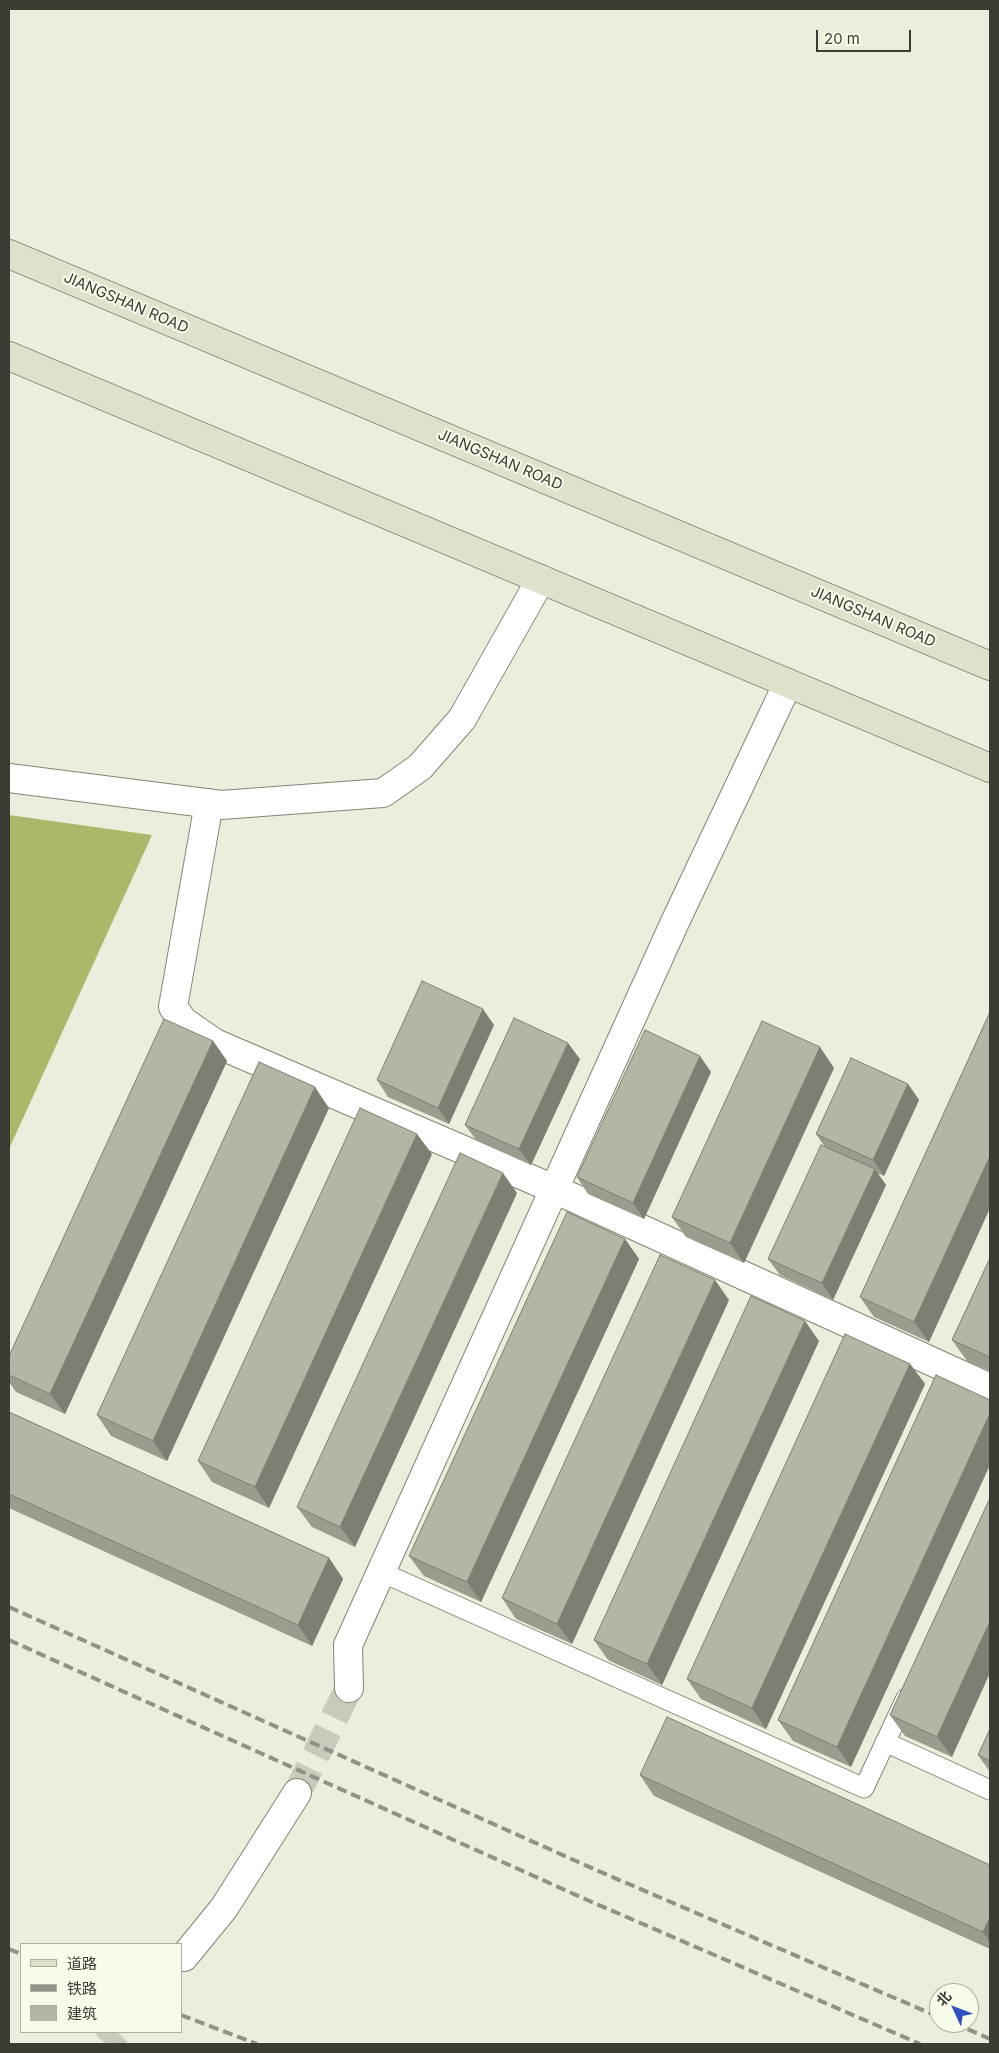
<!DOCTYPE html>
<meta charset="utf-8">
<style>
body{margin:0}
#map{position:relative;width:999px;height:2053px;overflow:hidden;background:#eaeedc;font-family:Inter,"Noto Sans SC",sans-serif}
canvas{display:block}
.frame{position:absolute;inset:0;border:10px solid #3b3d35;pointer-events:none}
.legend{position:absolute;left:20px;top:1943px;width:162px;height:90px;box-sizing:border-box;background:#f7fbe9;border:1px solid #acafa1;margin:0;padding:6px 9px;list-style:none;font-size:15px;color:#3b3d35}
.legend li{display:flex;align-items:center;gap:10px;height:25px}
.legend b{width:25px;border:1px solid #acafa1}
.north{position:absolute;left:929px;top:1983px;width:50px;height:50px;box-sizing:border-box;background:#f7fbe9;border:1px solid #acafa1;border-radius:50%;rotate:313deg;font-size:14px;font-weight:700;line-height:20px;text-align:center;color:#3b3d35}
.north::after{content:'';display:block;margin:auto;width:18px;height:22px;background:#2f50c0;clip-path:polygon(50% 0,100% 100%,50% 72%,0 100%)}
.scale{position:absolute;left:816px;top:30px;width:95px;height:22px;box-sizing:border-box;border:2px solid #3b3d35;border-top:0;padding-left:6px;font-size:15px;line-height:18px;white-space:nowrap;color:#3b3d35;-webkit-text-stroke:4px #f7fbe9;paint-order:stroke}
</style>
<div id="map">
<canvas width="999" height="2053"></canvas>
<div class="frame"></div>
<ul class="legend">
<li><b style="height:6px;background:#dee2cb"></b>道路</li>
<li><b style="height:6px;background:#8f9285"></b>铁路</li>
<li><b style="height:14px;background:#b2b6a4"></b>建筑</li>
</ul>
<div class="north">北</div>
<div class="scale">20 m</div>
</div>
<script>
const ctx = document.querySelector('canvas').getContext('2d');
ctx.lineJoin = 'round';
function fill(path, color) {
  ctx.fillStyle = color;
  ctx.fill(path, 'evenodd');
}
function toPath(rows) {
  const path = new Path2D();
  for (const r of rows) {
    path.moveTo(r[0], r[1]);
    for (let i = 2; i < r.length; i += 2) path.lineTo(r[i], r[i + 1]);
  }
  return path;
}
function stroke(path, color, width, dash) {
  ctx.strokeStyle = color;
  ctx.lineWidth = width;
  ctx.lineCap = dash ? 'butt' : 'round';
  ctx.setLineDash(dash || []);
  ctx.stroke(path);
}
function label(font, color, halo, rows, align = 'center') {
  ctx.font = font + ' Inter,sans-serif';
  ctx.lineWidth = 4;
  ctx.setLineDash([]);
  ctx.textBaseline = 'middle';
  ctx.strokeStyle = halo;
  ctx.fillStyle = color;
  for (const [text, x, y, turn = 0] of rows) {
    ctx.save();
    ctx.translate(x, y);
    ctx.rotate((+turn || 0) * Math.PI / 180);
    ctx.textAlign = isNaN(turn) ? turn : align;
    if (halo) ctx.strokeText(text, 0, 0);
    ctx.fillText(text, 0, 0);
    ctx.restore();
  }
}
fill(toPath([
 [9,815,152,835,9,1149]
]), '#abb86a');
stroke(toPath([
 [297,1793,349,1688],
 [106,2044,117,2032]
]), '#c7cbbb', 28, [28, 14]);
const service = toPath([
 [381,1572,864,1788,906,1698],
 [885,1742,990,1790]
]);
const minor = toPath([
 [9,778,221,805,383,793,420,767,462,719,541,579],
 [209,803,173,1007,183,1021,215,1043,554,1189,990,1388],
 [349,1688,348,1645,675,922,788,683],
 [184,1957,224,1908,297,1793]
]);
const secondary = toPath([
 [9,254,990,666],
 [9,356,990,768]
]);
stroke(service, '#828575', 21);
stroke(minor, '#828575', 30);
stroke(secondary, '#828575', 30);
stroke(service, '#fff', 19);
stroke(minor, '#fff', 28);
stroke(secondary, '#dee2cb', 28);
stroke(toPath([
 [9,1607,596,1870,939,2017],
 [9,1640,585,1899,920,2044],
 [9,1949,21,1954],
 [181,2015,257,2044],
 [954,2023,990,2039]
]), '#8f9285', 4, [10, 5]);
fill(toPath([
 [990,1012,990,1208,929,1342,874,1317,860,1297],
 [494,1025,449,1124,388,1097,377,1080],
 [213,1041,227,1061,65,1414,16,1392,9,1382,9,1356],
 [580,1059,531,1165,477,1141,465,1125],
 [834,1068,744,1263,686,1237,672,1217],
 [711,1072,644,1219,588,1194,577,1177],
 [908,1084,919,1100,884,1176,877,1173,886,1185,833,1300,780,1275,768,1259,825,1147,816,1134],
 [329,1108,167,1461,111,1436,97,1415],
 [432,1154,269,1508,212,1482,198,1461],
 [517,1193,355,1547,312,1527,297,1507],
 [625,1239,639,1259,481,1602,424,1576,409,1556],
 [990,1258,990,1371,967,1361,952,1340],
 [729,1300,572,1644,516,1619,502,1598],
 [819,1341,662,1685,608,1660,594,1640],
 [910,1364,925,1384,766,1729,701,1699,687,1679],
 [936,1375,851,1767,793,1741,778,1720],
 [9,1412,329,1558,343,1579,312,1646,9,1508],
 [990,1498,952,1757,905,1736,890,1715],
 [990,1729,990,1772,978,1755],
 [640,1775,990,1865,990,1949,654,1796]
]), '#999d8d');
fill(toPath([
 [483,1009,494,1025,449,1124,438,1108],
 [213,1041,227,1061,65,1414,50,1394],
 [568,1043,580,1059,531,1165,519,1149],
 [820,1047,834,1068,744,1263,730,1243],
 [700,1056,711,1072,644,1219,633,1203],
 [908,1084,919,1100,884,1176,873,1160],
 [315,1087,329,1108,167,1461,153,1441],
 [417,1134,432,1154,269,1508,255,1487],
 [990,1156,990,1208,929,1342,914,1322],
 [875,1169,886,1185,833,1300,822,1283],
 [503,1173,517,1193,355,1547,340,1527],
 [625,1239,639,1259,481,1602,467,1582],
 [715,1280,729,1300,572,1644,557,1624],
 [805,1321,819,1341,662,1685,647,1664],
 [910,1364,925,1384,766,1729,752,1708],
 [990,1413,990,1465,851,1767,837,1747],
 [329,1558,343,1579,312,1646,298,1625],
 [990,1621,990,1673,952,1757,937,1737],
 [990,1917,990,1942,983,1932]
]), '#7d7f73');
const building = toPath([
 [422,981,483,1009,438,1108,377,1080,422,981],
 [990,1012,990,1156,914,1322,860,1297,990,1012],
 [514,1018,568,1043,519,1149,465,1125,514,1018],
 [164,1019,213,1041,50,1394,9,1375,9,1356,164,1019],
 [762,1021,820,1047,730,1243,672,1217,762,1021],
 [645,1030,700,1056,633,1203,577,1177,645,1030],
 [851,1058,908,1084,873,1160,816,1134,851,1058],
 [259,1062,315,1087,153,1441,97,1415,259,1062],
 [360,1108,417,1134,255,1487,198,1461,360,1108],
 [821,1145,875,1169,822,1283,768,1259,821,1145],
 [460,1153,503,1173,340,1527,297,1507,460,1153],
 [567,1212,625,1239,467,1582,409,1556,567,1212],
 [660,1255,715,1280,557,1624,502,1598,660,1255],
 [990,1258,990,1357,952,1340,990,1258],
 [751,1296,805,1321,647,1664,594,1640,751,1296],
 [845,1334,910,1364,752,1708,687,1679,845,1334],
 [936,1375,990,1400,990,1413,837,1747,778,1720,936,1375],
 [9,1412,329,1558,298,1625,9,1494,9,1412],
 [990,1498,990,1621,937,1737,890,1715,990,1498],
 [667,1717,990,1865,990,1917,983,1932,640,1775,667,1717],
 [990,1729,990,1761,978,1755,990,1729]
]);
fill(building, '#b2b6a4');
stroke(building, '#7d7f73', 1);
label('15px', '#3b3d35', '#f7fbe9', [
 ["JIANGSHAN ROAD",126,303,23],
 ["JIANGSHAN ROAD",500,460,23],
 ["JIANGSHAN ROAD",873,617,23]
]);
</script>
